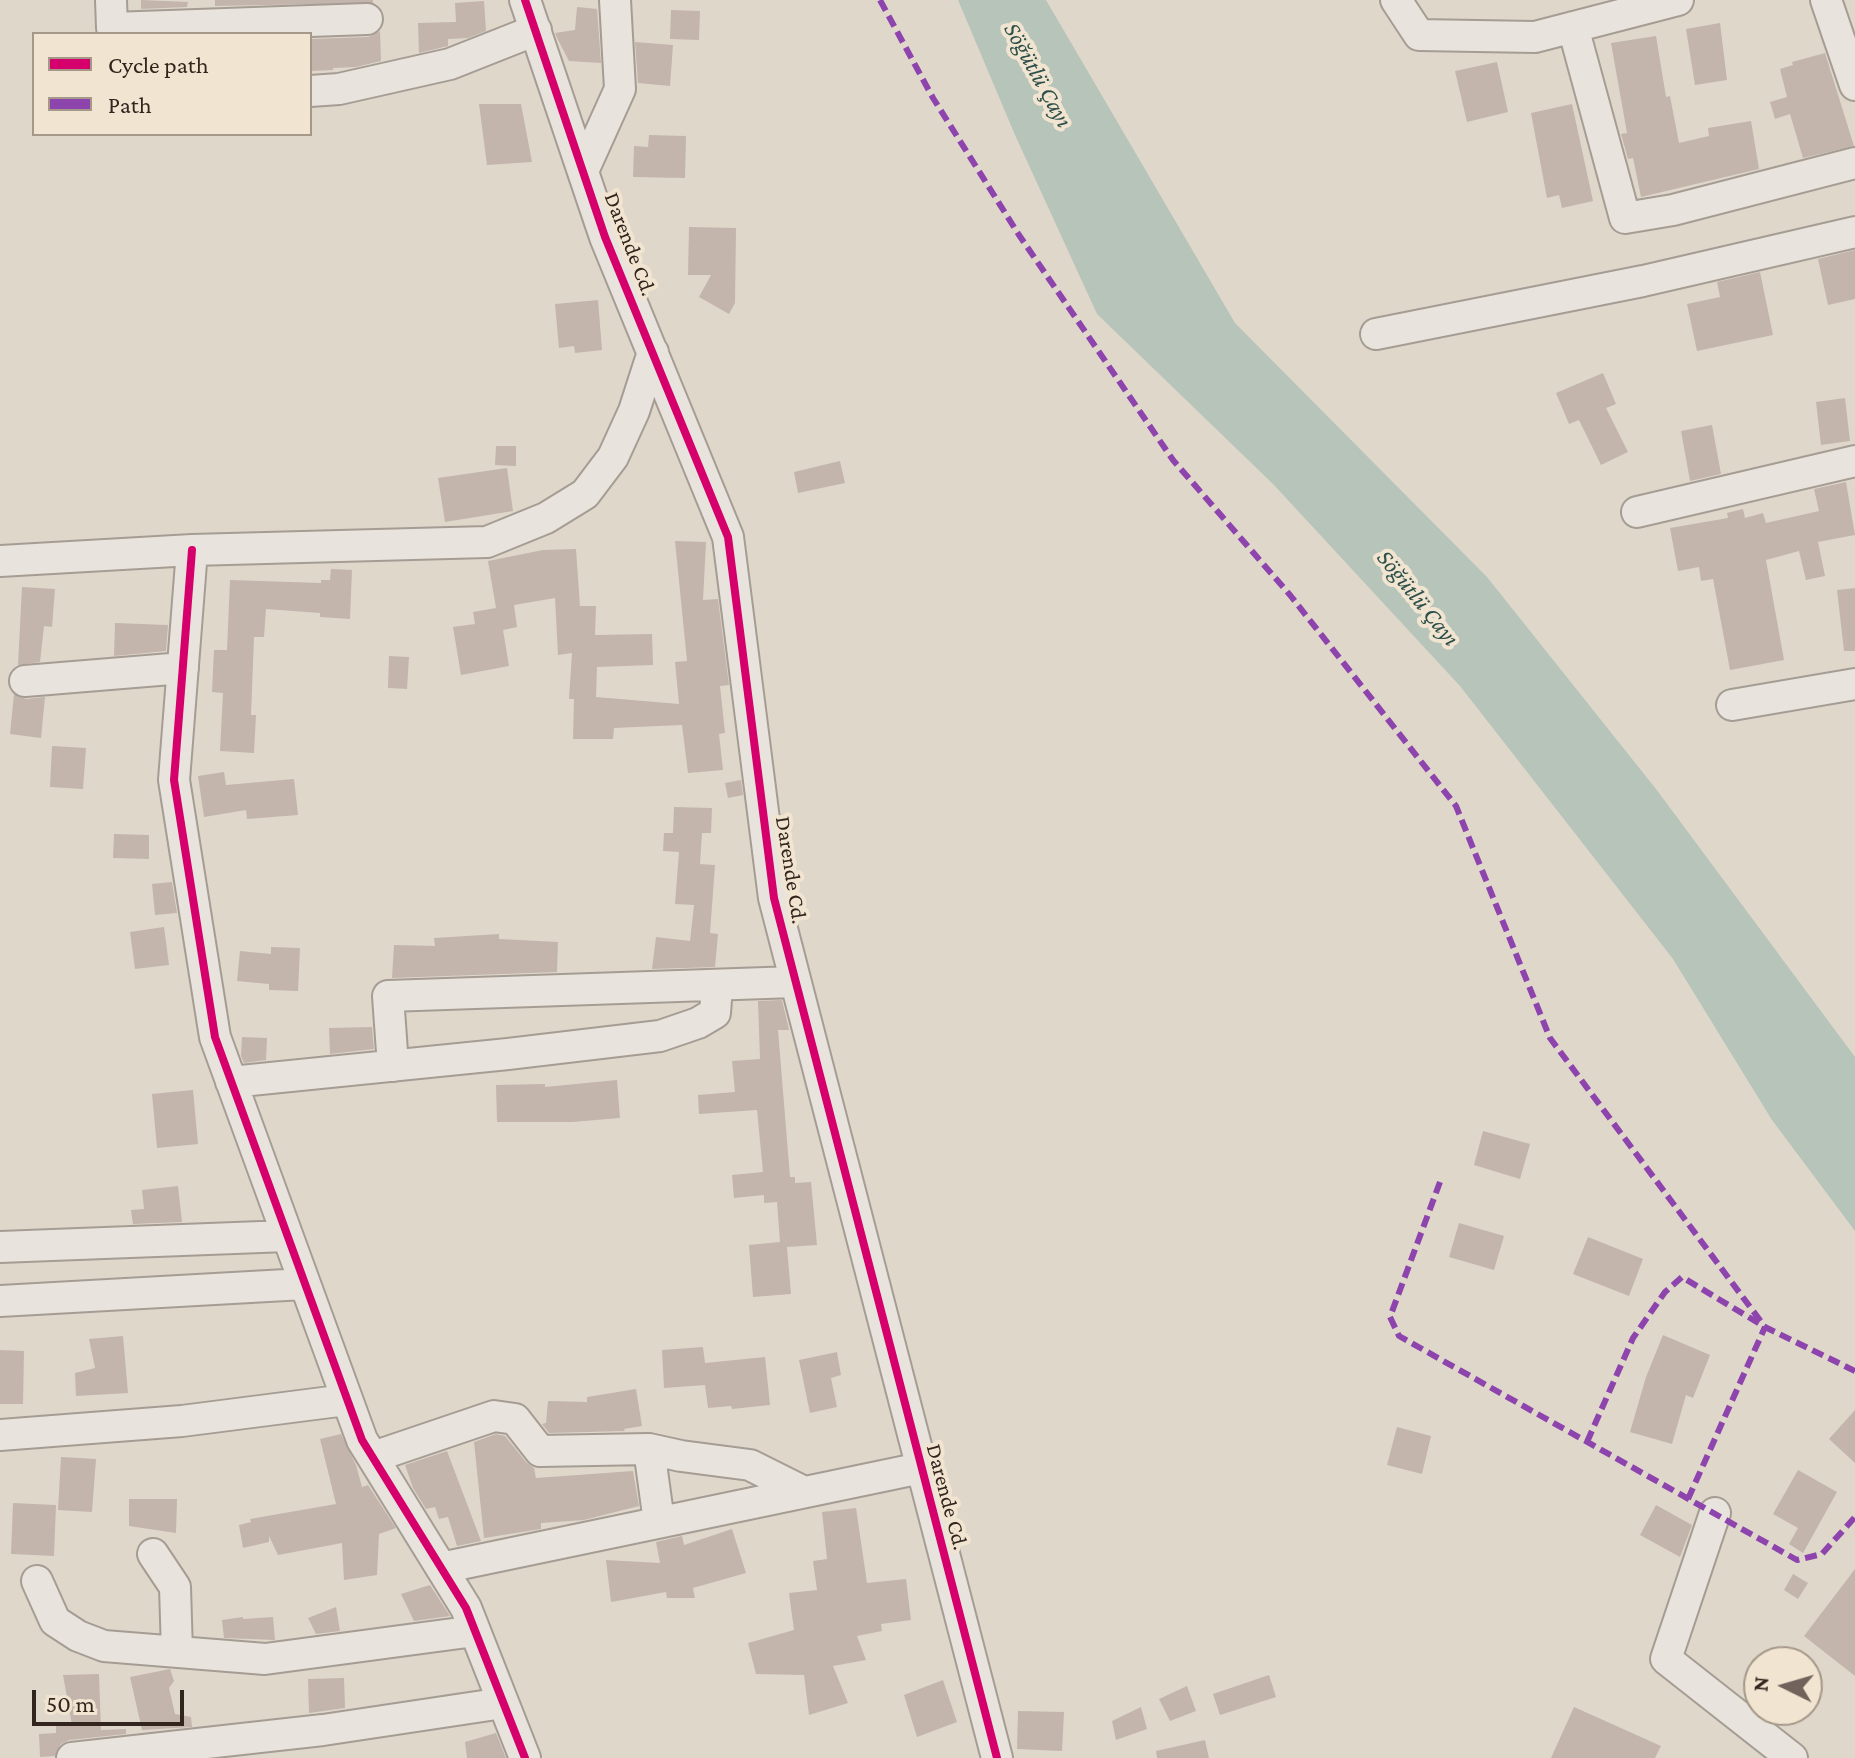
<!DOCTYPE html>
<meta charset="utf-8">
<style>
body{margin:0}
#map{position:relative;width:1855px;height:1758px;overflow:hidden;background:#e0d7cb;font-family:"Crimson Pro",serif}
canvas{display:block}
.legend{position:absolute;left:32px;top:32px;width:280px;height:104px;box-sizing:border-box;background:#f1e4d0;border:2px solid #a59889;margin:0;padding:10px 14px;list-style:none;font-size:24px;color:#32251e}
.legend li{display:flex;align-items:center;gap:16px;height:40px}
.legend b{width:40px;border:2px solid #a59889}
.north{position:absolute;left:1743px;top:1646px;width:80px;height:80px;box-sizing:border-box;background:#f1e4d0;border:2px solid #a59889;border-radius:50%;rotate:275deg;font-size:22px;font-weight:700;line-height:32px;text-align:center;color:#32251e}
.north::after{content:'';display:block;margin:auto;width:28px;height:36px;background:#6f635b;clip-path:polygon(50% 0,100% 100%,50% 72%,0 100%)}
.scale{position:absolute;left:32px;top:1690px;width:152px;height:36px;box-sizing:border-box;border:4px solid #32251e;border-top:0;padding-left:10px;font-size:24px;line-height:28px;white-space:nowrap;color:#32251e;-webkit-text-stroke:6px #f1e4d0;paint-order:stroke}
</style>
<div id="map">
<canvas width="1855" height="1758"></canvas>
<ul class="legend">
<li><b style="height:10px;background:#d6006c"></b>Cycle path</li>
<li><b style="height:10px;background:#8e44ad"></b>Path</li>
</ul>
<div class="north">N</div>
<div class="scale">50 m</div>
</div>
<script>
const ctx = document.querySelector('canvas').getContext('2d');
ctx.lineJoin = 'round';
function fill(path, color) {
  ctx.fillStyle = color;
  ctx.fill(path, 'evenodd');
}
function toPath(rows) {
  const path = new Path2D();
  for (const r of rows) {
    path.moveTo(r[0], r[1]);
    for (let i = 2; i < r.length; i += 2) path.lineTo(r[i], r[i + 1]);
  }
  return path;
}
function stroke(path, color, width, dash) {
  ctx.strokeStyle = color;
  ctx.lineWidth = width;
  ctx.lineCap = dash ? 'butt' : 'round';
  ctx.setLineDash(dash || []);
  ctx.stroke(path);
}
function label(font, color, halo, rows, align = 'center') {
  ctx.font = font + ' "Crimson Pro",serif';
  ctx.lineWidth = 8;
  ctx.setLineDash([]);
  ctx.textBaseline = 'middle';
  ctx.strokeStyle = halo;
  ctx.fillStyle = color;
  for (const [text, x, y, turn = 0] of rows) {
    ctx.save();
    ctx.translate(x, y);
    ctx.rotate((+turn || 0) * Math.PI / 180);
    ctx.textAlign = isNaN(turn) ? turn : align;
    if (halo) ctx.strokeText(text, 0, 0);
    ctx.fillText(text, 0, 0);
    ctx.restore();
  }
}
fill(toPath([
 [958,0,1046,0,1235,323,1487,577,1656,789,1855,1057,1855,1231,1772,1120,1673,959,1460,686,1273,484,1097,314,1015,135]
]), '#b6c4ba');
fill(toPath([
 [141,0,188,2,187,7,141,9],
 [215,0,373,0,373,3,215,6],
 [484,1,486,31,468,38,448,39,448,46,419,53,418,23,456,22,455,3],
 [577,7,597,9,601,63,569,61,558,40,555,33,575,30],
 [671,10,700,11,699,40,670,39],
 [1720,23,1727,80,1695,85,1686,29],
 [380,31,381,61,356,67,333,68,333,70,310,71,310,39,368,37],
 [1656,36,1666,97,1670,96,1679,143,1709,136,1708,128,1751,121,1759,169,1641,197,1633,158,1628,159,1621,134,1627,133,1611,43],
 [635,42,673,45,670,86,638,83],
 [1825,53,1854,146,1803,158,1790,114,1775,119,1770,102,1787,97,1780,69,1793,65,1792,62],
 [1497,62,1508,112,1467,122,1455,71],
 [479,104,521,104,532,162,487,165],
 [1572,104,1593,201,1562,208,1559,195,1547,198,1531,113],
 [649,135,686,136,685,178,633,177,634,146,648,147],
 [689,227,736,228,735,303,729,314,699,297,711,275,688,275],
 [1855,250,1855,299,1828,305,1818,259],
 [1760,272,1773,335,1697,351,1687,304,1720,297,1717,282],
 [598,300,602,350,575,353,574,346,559,348,555,304],
 [1603,373,1616,404,1606,408,1628,452,1601,465,1579,420,1569,424,1556,393],
 [1845,398,1850,441,1821,445,1816,402],
 [1712,425,1721,474,1690,481,1681,431],
 [496,446,516,446,516,466,495,465],
 [840,461,845,483,798,493,794,472],
 [507,468,513,511,445,522,438,478],
 [1846,482,1855,535,1818,542,1825,576,1806,580,1799,551,1766,560,1784,660,1730,670,1713,579,1701,581,1699,567,1678,571,1670,528,1728,518,1727,513,1743,509,1745,518,1763,513,1766,523,1819,511,1814,489],
 [675,541,706,542,703,600,718,599,729,685,720,686,725,733,719,734,723,770,688,773,682,725,614,728,613,739,573,739,574,699,569,699,572,653,558,655,555,598,514,605,517,627,503,630,509,666,461,675,453,627,475,624,473,612,496,608,488,561,543,550,576,549,580,606,596,606,595,635,652,634,653,665,597,667,596,697,679,704,675,662,687,661],
 [331,569,352,570,350,619,320,617,320,613,266,609,264,637,254,637,251,715,256,715,254,753,220,751,223,693,212,692,214,650,227,650,230,580,321,583,321,580,330,580],
 [22,587,55,589,52,627,44,626,40,662,18,665],
 [1855,588,1855,651,1844,651,1837,590],
 [115,623,168,625,166,651,114,656],
 [389,656,409,657,407,689,388,688],
 [14,694,26,699,45,697,41,738,10,734],
 [52,746,86,748,83,789,50,787],
 [224,772,226,785,294,779,298,815,247,819,246,810,204,817,198,776],
 [741,780,743,795,728,798,725,783],
 [674,807,712,808,711,833,702,833,700,864,715,865,710,933,718,934,715,967,652,969,656,937,690,941,694,905,675,904,679,852,663,851,664,833,673,833],
 [114,834,149,835,149,859,113,858],
 [172,882,177,913,155,915,152,884],
 [164,927,169,965,135,969,130,932],
 [499,934,499,939,558,942,557,972,392,978,394,945,435,946,434,938],
 [271,947,300,948,298,991,269,990,269,984,237,981,240,951,271,954],
 [782,1000,788,1025,789,1030,778,1030,790,1177,795,1177,795,1183,811,1182,817,1245,787,1247,791,1294,753,1297,749,1245,780,1242,777,1202,764,1203,764,1195,734,1198,732,1175,763,1172,757,1110,699,1114,698,1095,735,1092,732,1061,760,1059,758,1001],
 [372,1027,374,1049,330,1054,329,1028],
 [242,1037,267,1038,266,1060,244,1063,241,1056],
 [617,1080,620,1118,572,1122,497,1122,496,1085,545,1084,545,1087],
 [193,1090,198,1144,157,1148,152,1094],
 [1483,1131,1530,1144,1520,1179,1474,1165],
 [178,1186,182,1222,133,1224,131,1210,144,1209,142,1190],
 [1459,1223,1504,1236,1494,1270,1449,1257],
 [1588,1237,1643,1259,1629,1296,1573,1274],
 [1663,1335,1710,1355,1693,1398,1686,1395,1672,1444,1630,1432,1646,1377],
 [123,1336,128,1393,76,1396,75,1373,95,1368,89,1339],
 [703,1347,705,1363,765,1357,770,1405,732,1409,731,1406,708,1408,705,1385,664,1388,662,1350],
 [0,1350,24,1351,23,1404,0,1404],
 [837,1352,841,1375,831,1378,837,1407,810,1413,799,1360],
 [636,1389,642,1426,624,1429,625,1431,549,1433,542,1424,546,1423,548,1401,587,1402,587,1397],
 [1855,1410,1855,1463,1829,1439],
 [1397,1427,1431,1436,1422,1474,1387,1465],
 [341,1434,356,1465,362,1487,368,1485,396,1528,379,1534,377,1575,344,1580,342,1543,278,1555,269,1536,269,1542,243,1548,239,1525,251,1522,250,1519,336,1504,320,1439],
 [496,1434,505,1436,526,1462,534,1468,536,1478,633,1471,639,1506,584,1520,541,1523,541,1529,484,1538,474,1442],
 [447,1451,481,1541,457,1546,448,1517,439,1519,435,1507,426,1509,413,1488,405,1465],
 [61,1457,96,1459,92,1512,58,1510],
 [1798,1470,1837,1492,1803,1553,1789,1544,1798,1528,1773,1514],
 [129,1499,177,1499,176,1533,129,1526],
 [13,1503,56,1505,54,1556,11,1554],
 [1656,1505,1692,1525,1680,1557,1640,1535],
 [856,1508,867,1583,906,1579,911,1620,881,1624,882,1631,857,1636,866,1660,833,1666,848,1703,809,1715,804,1675,756,1674,748,1643,794,1630,789,1593,817,1590,813,1561,827,1559,822,1512],
 [732,1529,746,1573,693,1588,695,1598,667,1598,666,1592,611,1602,606,1560,660,1563,656,1542,682,1536,684,1545],
 [1855,1569,1855,1676,1804,1636],
 [1793,1574,1808,1583,1798,1599,1784,1590],
 [430,1585,450,1616,414,1621,401,1594],
 [336,1607,340,1631,316,1634,308,1618],
 [243,1617,243,1619,273,1617,275,1640,224,1638,222,1620],
 [170,1669,174,1681,169,1688,175,1714,191,1717,192,1727,142,1730,130,1677],
 [99,1674,101,1730,126,1729,126,1734,69,1740,61,1744,55,1756,40,1757,39,1734,56,1733,56,1724,72,1725,63,1675],
 [1269,1675,1276,1697,1220,1715,1213,1694],
 [344,1678,345,1708,309,1713,308,1679],
 [943,1680,957,1722,917,1737,904,1695],
 [1187,1686,1196,1711,1170,1721,1159,1699],
 [1141,1707,1147,1729,1116,1740,1112,1721],
 [1574,1707,1661,1746,1655,1758,1551,1758],
 [1018,1711,1064,1712,1062,1751,1017,1749],
 [496,1733,506,1758,467,1758,465,1742],
 [1205,1740,1209,1758,1157,1758,1156,1751]
]), '#c3b5ac');
const minor = toPath([
 [111,0,112,28,367,19],
 [525,0,605,237,728,537,774,898,997,1758],
 [1396,0,1419,35,1535,37,1678,0],
 [1826,0,1855,85],
 [1573,27,1625,218,1673,210,1855,163],
 [310,91,339,89,450,64,536,30],
 [583,171,620,89,615,0],
 [1376,334,1643,281,1855,232],
 [1637,512,1855,461],
 [192,550,174,780,215,1037,362,1440,466,1608,525,1758],
 [0,561,192,550,487,542,546,518,585,494,613,457,634,411,653,352],
 [25,681,183,668],
 [1732,705,1855,684],
 [393,1066,388,996,795,982],
 [231,1082,508,1054,660,1036,698,1023,715,1013,717,986],
 [0,1247,287,1236],
 [0,1301,304,1284],
 [0,1435,182,1421,346,1400],
 [649,1449,681,1456,750,1465,804,1492],
 [373,1457,494,1416,515,1419,540,1451,649,1449,659,1522],
 [1715,1513,1666,1659,1792,1758],
 [153,1554,175,1587,177,1652],
 [441,1568,921,1468],
 [37,1581,55,1621,78,1636,104,1646,265,1659,475,1631],
 [72,1758,323,1730,503,1703]
]);
stroke(minor, '#a59d94', 34);
stroke(minor, '#e8e3dc', 30);
stroke(toPath([
 [880,0,933,98,1019,235,1173,460,1290,595,1456,806,1550,1038,1765,1327],
 [1440,1182,1390,1317,1399,1336,1797,1560,1822,1554,1855,1517],
 [1587,1442,1633,1338,1665,1292,1682,1277,1765,1327,1855,1371],
 [1688,1499,1765,1327]
]), '#8e44ad', 6, [12, 6]);
stroke(toPath([
 [525,0,605,237,728,537,774,898,997,1758],
 [192,550,174,780,215,1037,362,1440,466,1608,525,1758]
]), '#d6006c', 8);
label('22px', '#32251e', '#f1e4d0', [
 ["Darende Cd.",630,244,69],
 ["Darende Cd.",791,870,81],
 ["Darende Cd.",947,1497,75]
]);
label('italic 24px', '#2e504a', '#f1e4d0', [
 ["Söğütlü Çayı",1038,75,61],
 ["Söğütlü Çayı",1418,598,51]
]);
</script>
